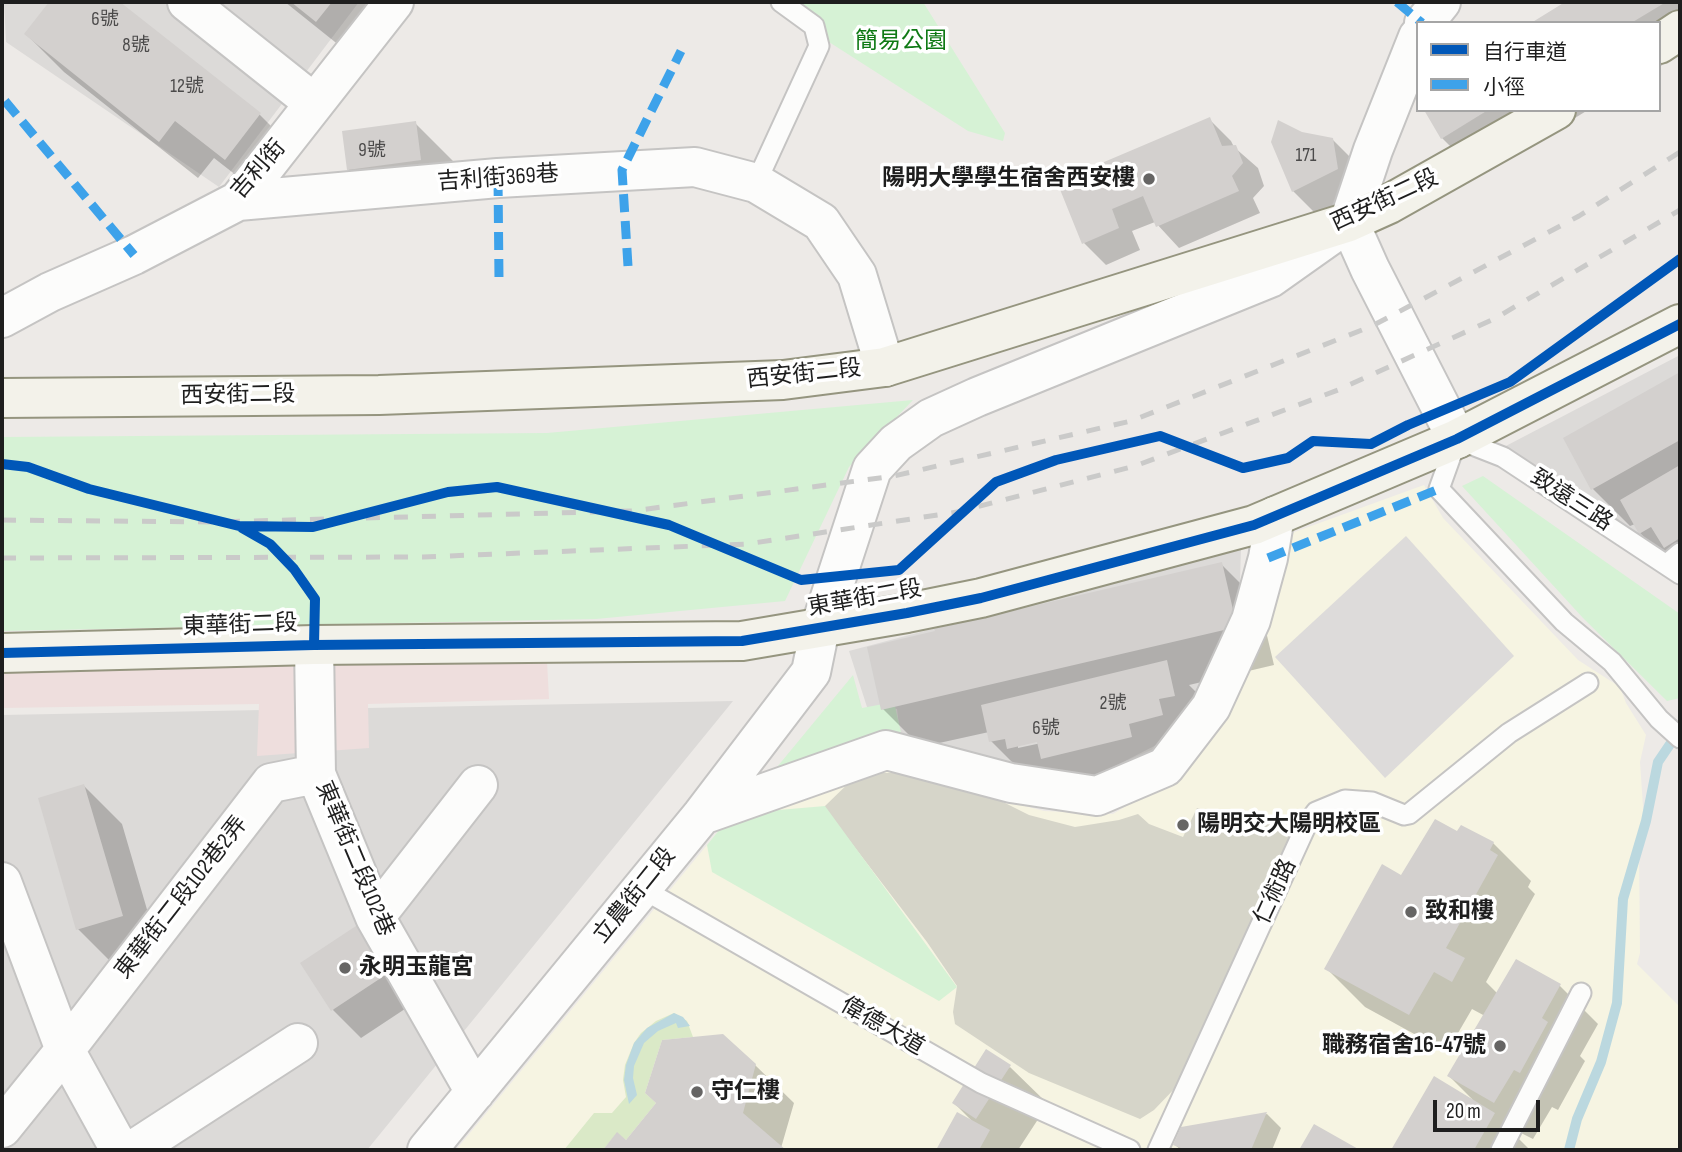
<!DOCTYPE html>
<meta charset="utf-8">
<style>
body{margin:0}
#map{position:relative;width:1682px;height:1152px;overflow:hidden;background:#edeae7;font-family:"Sofia Sans Condensed","Noto Sans TC",sans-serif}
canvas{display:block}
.frame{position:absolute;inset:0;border:4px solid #1e1e1e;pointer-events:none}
.legend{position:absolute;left:1416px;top:21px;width:245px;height:91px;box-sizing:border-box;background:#fff;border:2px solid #a5a5a5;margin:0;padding:9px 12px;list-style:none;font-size:21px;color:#1e1e1e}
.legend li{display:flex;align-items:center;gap:14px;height:35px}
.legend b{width:35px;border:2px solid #a5a5a5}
.scale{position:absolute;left:1433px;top:1100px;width:107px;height:32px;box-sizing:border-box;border:4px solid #1e1e1e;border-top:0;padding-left:9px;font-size:21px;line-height:24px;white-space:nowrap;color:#1e1e1e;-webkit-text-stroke:5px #fff;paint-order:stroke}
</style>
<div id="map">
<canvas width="1682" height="1152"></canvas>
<div class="frame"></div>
<ul class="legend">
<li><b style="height:9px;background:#0057b8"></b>自行車道</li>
<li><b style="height:9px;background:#3da2ea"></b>小徑</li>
</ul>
<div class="scale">20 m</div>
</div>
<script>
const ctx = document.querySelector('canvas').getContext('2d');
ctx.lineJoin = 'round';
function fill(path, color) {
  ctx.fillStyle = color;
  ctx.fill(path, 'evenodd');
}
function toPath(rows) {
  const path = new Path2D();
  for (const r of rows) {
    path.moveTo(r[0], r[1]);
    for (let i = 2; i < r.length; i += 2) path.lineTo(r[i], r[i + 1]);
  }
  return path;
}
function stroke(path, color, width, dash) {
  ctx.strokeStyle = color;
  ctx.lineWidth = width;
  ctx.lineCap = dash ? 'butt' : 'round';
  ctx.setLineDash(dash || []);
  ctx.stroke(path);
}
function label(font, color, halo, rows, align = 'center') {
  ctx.font = font + ' "Sofia Sans Condensed","Noto Sans TC",sans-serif';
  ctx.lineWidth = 7;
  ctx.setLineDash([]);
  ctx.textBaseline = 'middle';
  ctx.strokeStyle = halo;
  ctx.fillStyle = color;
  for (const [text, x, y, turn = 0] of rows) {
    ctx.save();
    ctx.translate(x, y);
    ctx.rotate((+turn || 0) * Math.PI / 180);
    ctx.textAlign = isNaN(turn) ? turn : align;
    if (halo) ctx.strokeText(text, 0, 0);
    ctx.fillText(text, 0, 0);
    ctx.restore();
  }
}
fill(toPath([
 [4,2,359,2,219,187,6,42],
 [1680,355,1680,569,1502,448],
 [1241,547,1239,619,1170,738,1086,781,901,743,897,709,867,707,849,651],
 [733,701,367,1150,2,1150,2,715]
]), '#dcdad8');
fill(toPath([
 [547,661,549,699,368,704,369,748,257,756,259,704,2,708,2,666]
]), '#eededd');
fill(toPath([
 [1424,485,1443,518,1578,660,1620,687,1626,703,1646,735,1640,762,1645,836,1639,848,1640,953,1637,964,1680,1007,1680,1150,456,1150,739,806,863,764,1044,811,1113,814,1141,797,1148,797,1203,740,1278,538]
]), '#f6f4e2');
fill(toPath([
 [877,773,904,773,999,800,1029,815,1075,827,1119,820,1138,814,1149,824,1183,837,1197,808,1219,815,1290,827,1289,839,1177,1086,1154,1110,1140,1119,1029,1073,955,1024,953,1012,957,986,927,942,824,807,857,775]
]), '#d6d5c9');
fill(toPath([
 [674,1013,687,1021,693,1037,662,1040,645,1093,656,1103,626,1140,617,1133,603,1150,564,1150,594,1113,612,1113,626,1097,623,1080,625,1065,634,1043,641,1033,656,1021]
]), '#dae9c7');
fill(toPath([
 [799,2,923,2,1005,133,1003,141,968,131,829,42,818,16],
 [913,400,849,467,785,601,596,619,3,631,2,437,547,433],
 [1483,476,1680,614,1680,698,1667,701,1583,618,1462,486],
 [853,675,862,708,894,702,903,741,763,784],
 [825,806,957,987,939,1001,712,872,707,845,732,814]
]), '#d6f2d5');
fill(toPath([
 [1406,536,1514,656,1385,778,1275,657]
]), '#dddbda');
fill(toPath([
 [674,1013,683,1017,690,1026,678,1028,676,1023,658,1031,644,1043,634,1066,633,1078,637,1095,629,1104,624,1080,626,1065,634,1043,647,1028]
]), '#bbd8df');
fill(toPath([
 [52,2,117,2,260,115,298,153,264,197,214,158,198,178,64,72,26,34],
 [285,2,401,2,355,58],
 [1569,2,1680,2,1680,54,1659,67,1659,23,1535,23],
 [1426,110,1588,110,1480,176,1442,138],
 [1209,119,1231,141,1234,147,1258,168,1264,186,1253,198,1260,213,1179,248,1155,222,1132,231,1140,250,1106,265,1084,243,1059,183],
 [415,123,453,161,458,198,386,207,348,169],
 [1302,134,1332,139,1361,168,1365,197,1321,219,1293,191],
 [1680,374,1680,569,1678,571,1640,533,1635,524,1630,526,1592,488,1565,438],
 [1221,564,1259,602,1274,665,1189,685,1204,700,1196,737,1200,753,1047,786,1029,779,991,741,989,732,921,747,883,709],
 [1046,738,1046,742,1018,748,1018,745],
 [84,786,122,824,160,954,116,967,78,929],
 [1457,833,1493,843,1531,881,1528,887,1535,894,1486,982,1498,994,1517,961,1560,986,1598,1024,1580,1056,1585,1061,1558,1110,1552,1107,1533,1139,1505,1125,1530,1150,1393,1150,1435,1079,1473,1100,1449,1076,1485,1016,1472,1009,1447,1052,1365,1007,1327,969,1402,877],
 [359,927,417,1001,361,1038,333,1010],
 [755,1065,794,1103,781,1148,784,1150,605,1150,617,1135,626,1142],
 [1010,1067,1048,1104,1018,1150,939,1150,972,1121,954,1103],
 [1267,1114,1281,1128,1272,1150,1181,1150,1175,1145,1182,1129]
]), '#0003');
stroke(toPath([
 [1569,1150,1577,1119,1601,1062,1617,1003,1623,899,1646,821,1658,762,1679,731]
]), '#bbd8df', 10);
fill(toPath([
 [49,2,120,2,261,113,225,160,175,121,159,142,24,34],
 [291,2,332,2,316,22],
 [1565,2,1666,2,1631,23,1531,23],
 [1424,110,1488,110,1441,139],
 [1210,117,1222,146,1236,145,1243,163,1232,176,1239,191,1156,227,1143,196,1112,209,1119,228,1082,244,1057,182],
 [1278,120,1302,132,1333,138,1338,169,1292,192,1271,142],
 [416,121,421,160,347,170,342,131],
 [1680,372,1680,440,1591,490,1563,438],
 [1680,465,1680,538,1664,548,1651,527,1639,534,1620,500],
 [1222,562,1237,627,881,710,867,647,935,631,934,629],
 [1167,660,1175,696,1159,699,1163,715,1129,724,1132,737,1041,759,1037,742,1007,749,1005,739,989,742,981,705],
 [84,784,123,916,76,930,38,798],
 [1435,819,1457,831,1461,825,1494,842,1490,850,1498,855,1446,948,1465,958,1452,982,1434,972,1409,1015,1324,969,1382,864,1401,875],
 [359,924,390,972,331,1011,300,963],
 [1516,959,1561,984,1542,1018,1548,1022,1520,1073,1514,1070,1494,1103,1447,1076],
 [723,1034,756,1064,743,1113,786,1150,603,1150,617,1132,626,1140,656,1103,645,1093,662,1040],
 [986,1049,1011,1065,976,1119,952,1103],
 [1434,1076,1495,1113,1474,1150,1391,1150],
 [957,1112,990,1130,979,1150,936,1150],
 [1267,1112,1251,1150,1186,1150,1173,1145,1181,1127],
 [1314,1124,1360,1150,1299,1150]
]), '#d3d0ce');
const lane = toPath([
 [756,183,819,46,814,26,781,2],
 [1667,564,1680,553],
 [1680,574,1503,457,1457,439,1439,489,1564,622,1612,662,1659,719,1680,738],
 [641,888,981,1083,1130,1150],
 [1158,1150,1306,826,1316,812,1345,800,1372,802,1404,815,1409,814,1509,733,1588,683],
 [1501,1150,1581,993]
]);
const street = toPath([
 [187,2,314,103],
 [1424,23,1441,2],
 [238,201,498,178,695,167,756,183,821,222,857,275,885,367],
 [1349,222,1370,269,1457,439],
 [1349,222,1373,150,1418,37],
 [2,318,50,292,134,255,238,201,394,2],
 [314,645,316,774,375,917,475,1092],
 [702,815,886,750,1011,783,1097,796,1165,767,1211,707,1251,620,1268,558,1275,516],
 [2,882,65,1050,120,1150],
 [375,917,478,785],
 [2,1128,65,1050,271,783,316,774],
 [133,1150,298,1043],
 [427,1150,702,815,811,672,820,628,872,469,896,443,931,418,977,397,1270,278,1342,227]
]);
const secondary = toPath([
 [1659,44,1680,30],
 [2,398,379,395,783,380,885,367,1349,222,1389,204,1556,110],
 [2,653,314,645,742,641,907,613,981,598,1254,525,1457,439,1680,324]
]);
stroke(lane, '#c5c4c3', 23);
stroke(street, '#c5c4c3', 42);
stroke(secondary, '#95957f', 42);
stroke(lane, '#fcfcfb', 19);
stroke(street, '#fcfcfb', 38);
stroke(secondary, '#f3f2ea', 38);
stroke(toPath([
 [2,520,213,522,632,511,894,476,1131,421,1372,326,1579,216,1680,152],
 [2,558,423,557,747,544,957,512,1135,466,1338,390,1494,319,1680,210]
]), '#cacac9', 5, [14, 14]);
stroke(toPath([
 [1397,2,1422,23],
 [5,101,134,255],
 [498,178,499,280],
 [628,266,622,170,681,51],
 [1268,558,1439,489]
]), '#3da2ea', 9, [18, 9]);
stroke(toPath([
 [2,464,28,467,89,489,239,526,313,527,448,492,497,487,669,525,801,580,899,570,996,482,1056,460,1160,436,1243,468,1288,458,1313,441,1371,444,1408,425,1510,382,1680,259],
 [242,528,270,544,294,569,315,599,314,645],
 [2,653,314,645,742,641,907,613,981,598,1254,525,1457,439,1680,324]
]), '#0057b8', 10);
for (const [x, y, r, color] of [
 [1149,179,7,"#666564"],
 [1183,825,7,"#666564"],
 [1411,912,7,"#666564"],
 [345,968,7,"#666564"],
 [1500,1046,7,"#666564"],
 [697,1092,7,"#666564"]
]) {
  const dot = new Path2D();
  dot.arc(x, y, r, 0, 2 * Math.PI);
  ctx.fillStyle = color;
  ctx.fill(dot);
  stroke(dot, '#fff', 2.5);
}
label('19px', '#4b4a4a', null, [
 ["6號",105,20],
 ["8號",136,46],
 ["12號",187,87],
 ["9號",372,151],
 ["171",1306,156],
 ["2號",1113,704],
 ["6號",1046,729]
]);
label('23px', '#0f7a15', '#fff', [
 ["簡易公園",901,42]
]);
label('23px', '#1e1e1e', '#fff', [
 ["吉利街",259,170,-49],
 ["吉利街369巷",498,179,-4],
 ["西安街二段",1385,201,-25],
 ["西安街二段",804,375,-6],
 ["西安街二段",238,396,-1],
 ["致遠三路",1571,501,33],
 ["東華街二段",865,599,-10],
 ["東華街二段",240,626,-2],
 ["東華街二段102巷",354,859,67],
 ["仁術路",1276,892,-65],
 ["立農街二段",635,896,-51],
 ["東華街二段102巷2弄",182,898,-52],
 ["偉德大道",882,1027,30]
]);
label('bold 23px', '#1e1e1e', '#fff', [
 ["陽明大學學生宿舍西安樓",1135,179,"right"],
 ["陽明交大陽明校區",1197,825],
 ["致和樓",1425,912],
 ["永明玉龍宮",359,968],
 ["職務宿舍16-47號",1486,1046,"right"],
 ["守仁樓",711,1092]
], 'left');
</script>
